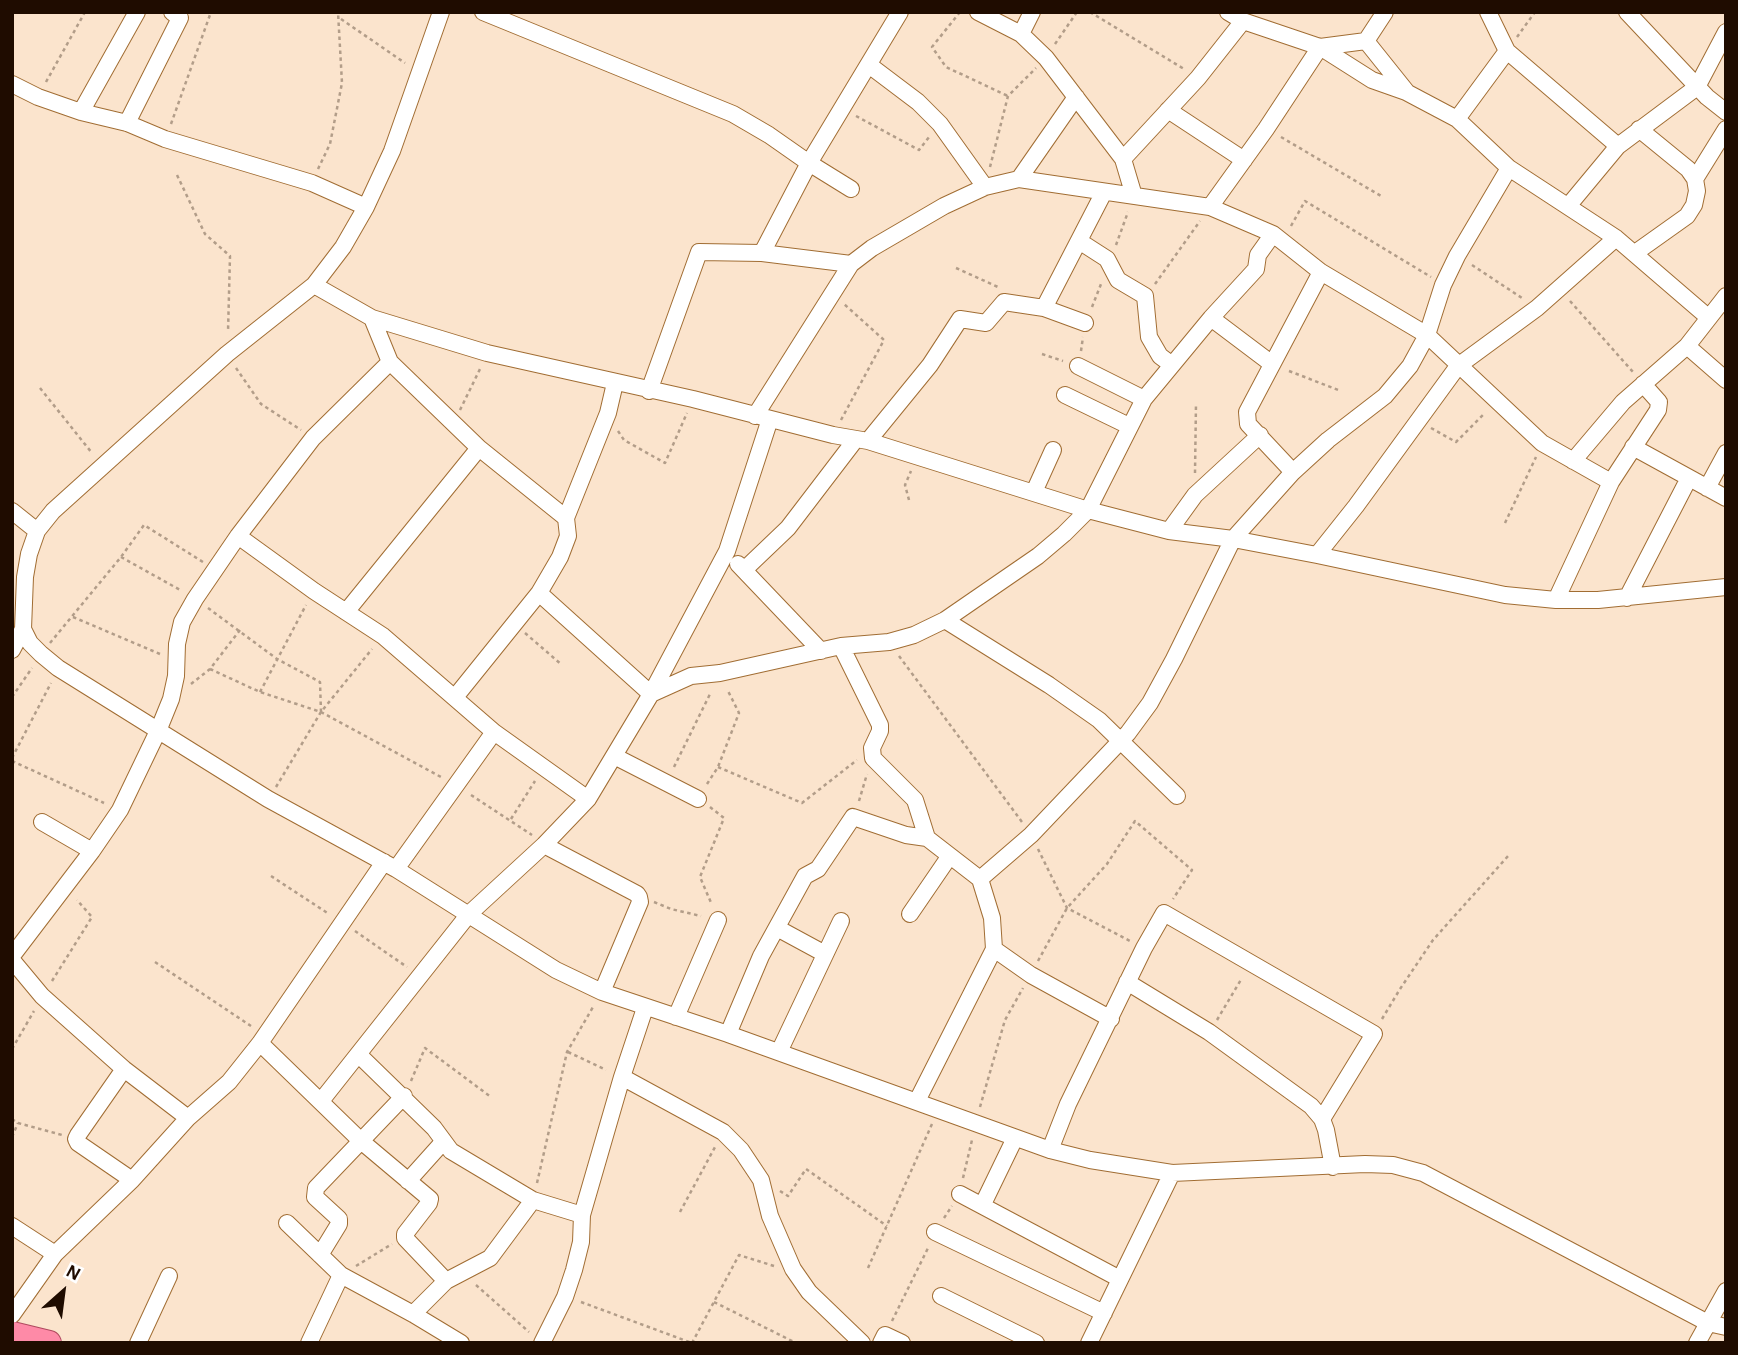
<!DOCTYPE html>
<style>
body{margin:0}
#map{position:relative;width:1738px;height:1355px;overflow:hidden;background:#fbe4cd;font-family:"Alegreya Sans",sans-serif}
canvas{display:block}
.frame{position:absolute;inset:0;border:14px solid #1f0c00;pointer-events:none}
.north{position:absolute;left:28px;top:1257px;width:70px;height:70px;-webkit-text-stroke:5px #fff;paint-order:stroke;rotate:28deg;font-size:19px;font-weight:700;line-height:28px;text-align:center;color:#1f0c00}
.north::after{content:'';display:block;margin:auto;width:24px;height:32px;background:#1f0c00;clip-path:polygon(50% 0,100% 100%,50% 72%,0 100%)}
</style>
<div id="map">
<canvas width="1738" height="1355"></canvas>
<div class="frame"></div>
<div class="north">N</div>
</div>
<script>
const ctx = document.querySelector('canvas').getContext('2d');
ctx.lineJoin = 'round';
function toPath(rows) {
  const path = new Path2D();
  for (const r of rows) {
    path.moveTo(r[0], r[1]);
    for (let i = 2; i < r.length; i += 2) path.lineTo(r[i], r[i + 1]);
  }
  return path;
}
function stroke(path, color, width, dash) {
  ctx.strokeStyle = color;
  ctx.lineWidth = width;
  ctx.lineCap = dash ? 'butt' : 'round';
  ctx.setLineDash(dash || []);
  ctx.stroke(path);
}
const minor = toPath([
 [441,12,392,151,366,207,343,247,314,285,227,354,53,511,37,531,29,554,25,577,23,629,30,643,41,654,58,668,268,799,396,869,556,970,602,992,728,1034,1050,1150,1090,1160,1172,1173,1365,1164,1393,1165,1423,1173,1708,1323,1726,1327],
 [483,12,733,114,769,135,809,163,851,189],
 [978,12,1021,34,1046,58,1123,159,1134,196],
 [1228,12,1243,21,1320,47,1372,80,1406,92,1457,119,1509,168,1616,238,1709,318],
 [1488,12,1507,51,1618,146],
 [1627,12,1707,97,1726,112],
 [1021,34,1032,12],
 [1366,41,1406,91],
 [869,65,918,102,940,124,985,187],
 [12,84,38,97,81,112,127,123,165,139,312,183,366,207],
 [1168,110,1244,160],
 [81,112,137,12],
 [1457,119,1507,51],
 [127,123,180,18,172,12],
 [1123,159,1198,78,1243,21],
 [1019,179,1076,97],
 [1695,179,1726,129],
 [1569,205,1618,146,1697,87,1726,32],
 [1210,207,1266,129,1320,47,1366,41,1385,12],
 [1079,241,1107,259,1118,280,1145,296,1149,337,1160,356,1172,365],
 [762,253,809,163,900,12],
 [1635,253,1687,216,1694,205,1697,191,1695,179,1688,169,1639,129],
 [314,285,372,318,487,353,693,399,833,435,868,441,1088,510,1169,531,1233,539,1317,555,1505,595,1556,600,1598,600,1726,587],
 [1044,308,1104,192],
 [372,318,390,362,479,448,566,518],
 [1211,318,1272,364],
 [1687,346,1726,380],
 [1078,366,1144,399],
 [649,391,699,252,762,253,851,264],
 [1065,395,1129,426],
 [755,416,851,264,872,248,944,206,985,187,1019,179,1210,207,1273,234,1321,272,1427,335,1542,443,1611,482],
 [868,441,930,365,960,319,986,323,1004,302,1044,308,1085,323],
 [1633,447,1726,498],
 [1573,461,1623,402,1687,346,1726,296],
 [1293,472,1248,424,1247,412,1321,272],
 [1707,488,1726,453],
 [1034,492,1053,450],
 [12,511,37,531],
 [1169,531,1195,495,1260,435],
 [238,536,314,591,383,636,494,732,588,799],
 [1317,555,1356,506,1458,366,1537,308,1616,238],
 [738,564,821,651],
 [744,570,788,528,856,439],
 [539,593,651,694],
 [1627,598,1689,478],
 [1556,600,1611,482,1658,410,1659,402,1643,384],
 [346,612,479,448],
 [945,620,1049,685,1099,720,1177,796],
 [841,646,880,725,880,731,872,748,873,758,915,800,927,838],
 [12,650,23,629],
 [651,694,691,676,720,673,841,646,889,642,914,635,945,620,1038,556,1064,534,1088,510,1144,399,1211,318,1256,269,1258,255,1273,234],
 [456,696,539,593,560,557,568,536,566,518,608,413,615,383],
 [614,756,698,799],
 [42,822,92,851],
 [544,845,637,894,639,897,640,902,602,992],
 [396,869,494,732],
 [980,879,1031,835,1128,733,1150,703,1174,659,1233,539,1293,472,1328,440,1385,396,1410,366,1427,335,1443,285,1457,256,1509,168],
 [910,914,949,857],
 [777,928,825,954],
 [994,949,1031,975,1111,1019],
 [12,956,92,851,120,810,158,731,171,699,176,676,177,644,182,622,195,599,238,536,313,438,390,362],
 [12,960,42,996,124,1069,188,1118],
 [1127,982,1209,1032,1311,1106,1322,1119,1326,1130,1333,1167],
 [676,1017,718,920],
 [728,1034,761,956,805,876,818,869,853,817,906,835,927,838,980,879,992,918,994,949,917,1101],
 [260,1043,361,1141,430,1199,429,1203,405,1234,405,1238,446,1281],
 [779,1052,841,921],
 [359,1055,434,1128,451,1151,533,1200,582,1215],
 [124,1069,78,1135,76,1139,78,1143,132,1180],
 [622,1077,723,1132,741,1150,761,1180,770,1216,793,1269,809,1292,862,1343],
 [321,1101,469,914,544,845,588,799,651,694,727,551,770,419],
 [1050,1150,1068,1104,1144,948,1164,913,1374,1034,1322,1119],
 [408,1181,443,1142],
 [960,1194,1120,1279],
 [983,1204,1015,1138],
 [287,1223,341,1275,413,1314,461,1343],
 [12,1226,55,1254],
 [935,1232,1104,1313],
 [320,1255,339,1224,339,1219,315,1197,316,1188,404,1096],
 [941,1296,1036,1343],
 [413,1314,446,1281,490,1258,533,1200],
 [12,1315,55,1254,132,1180,188,1118,229,1082,260,1043,384,862],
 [138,1343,169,1276],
 [309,1343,341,1275],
 [542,1343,565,1297,574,1270,581,1242,582,1215,622,1077,645,1008],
 [881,1343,885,1335,902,1343],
 [1089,1343,1172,1173],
 [1697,1343,1726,1291]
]);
const trunk = toPath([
 [12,1334,49,1343]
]);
stroke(minor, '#a16d33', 18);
stroke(trunk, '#af4a5e', 26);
stroke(toPath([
 [960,12,932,47,946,67,1008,96],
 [1090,12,1184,69],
 [341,19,405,63],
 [1517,37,1535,12],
 [1055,44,1077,12],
 [46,82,85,12],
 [856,116,919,150,929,137],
 [171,124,211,12],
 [1281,137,1381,196],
 [990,167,1008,96,1036,68],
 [318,169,330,144,342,83,338,12],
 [177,175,205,234,230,256,228,332],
 [1291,226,1305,201,1431,277],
 [1116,245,1128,212],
 [1472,265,1522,298],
 [956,268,998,287],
 [1155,284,1200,221],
 [1570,301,1633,372],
 [1092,307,1101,284],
 [1081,351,1083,337],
 [1042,354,1063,361],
 [236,368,261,404,301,430],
 [1289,371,1341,391],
 [40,388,92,453],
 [460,410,480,369],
 [841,420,884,340,844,304],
 [1431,428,1456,442,1485,413],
 [618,431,624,440,665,463,687,413],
 [1195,473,1196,403],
 [909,500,905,485,911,471],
 [1505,523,1536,457],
 [121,557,182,591],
 [208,608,277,659,320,682,321,712],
 [73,617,160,654],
 [525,633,562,665],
 [50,643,121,557,144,525,203,562],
 [899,656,1022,822],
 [210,669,260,692,321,712,441,777],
 [191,684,210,669,240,630],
 [260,692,306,605],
 [12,697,32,668],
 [12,758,51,683],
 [12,761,104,803],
 [674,767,711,692],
 [718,767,802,803,857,760],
 [707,784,718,767,739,713,727,689],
 [276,787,321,712,372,649],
 [471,795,532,835],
 [859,801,867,774],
 [710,807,724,818,700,877,712,905],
 [511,819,535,781],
 [1038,849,1067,908,1130,941],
 [271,876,329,914],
 [654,902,671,909,701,916],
 [355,931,407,967],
 [1038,961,1067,908,1107,864,1135,821,1192,870,1173,899],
 [155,962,251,1026],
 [52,981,92,917,77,900],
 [1382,1019,1400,989,1433,940,1509,855],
 [1217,1020,1242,978],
 [12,1049,34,1011],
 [568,1052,606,1070],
 [411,1081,425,1048,491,1097],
 [980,1107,1005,1020,1023,988],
 [12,1119,18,1123,62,1135],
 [12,1137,18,1123],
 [963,1178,972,1140],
 [537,1183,567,1052,593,1007],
 [780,1191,788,1196,806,1169,887,1226],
 [680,1212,715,1147],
 [944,1218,952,1206],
 [356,1266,392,1244],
 [868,1268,932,1124],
 [476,1285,529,1332],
 [581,1302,692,1343],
 [714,1302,796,1343],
 [892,1321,929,1246],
 [692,1343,739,1255,774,1266]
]), '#b29d89', 2.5, [3.5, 3.5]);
stroke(minor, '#fff', 16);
stroke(trunk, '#fe8aa7', 24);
</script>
